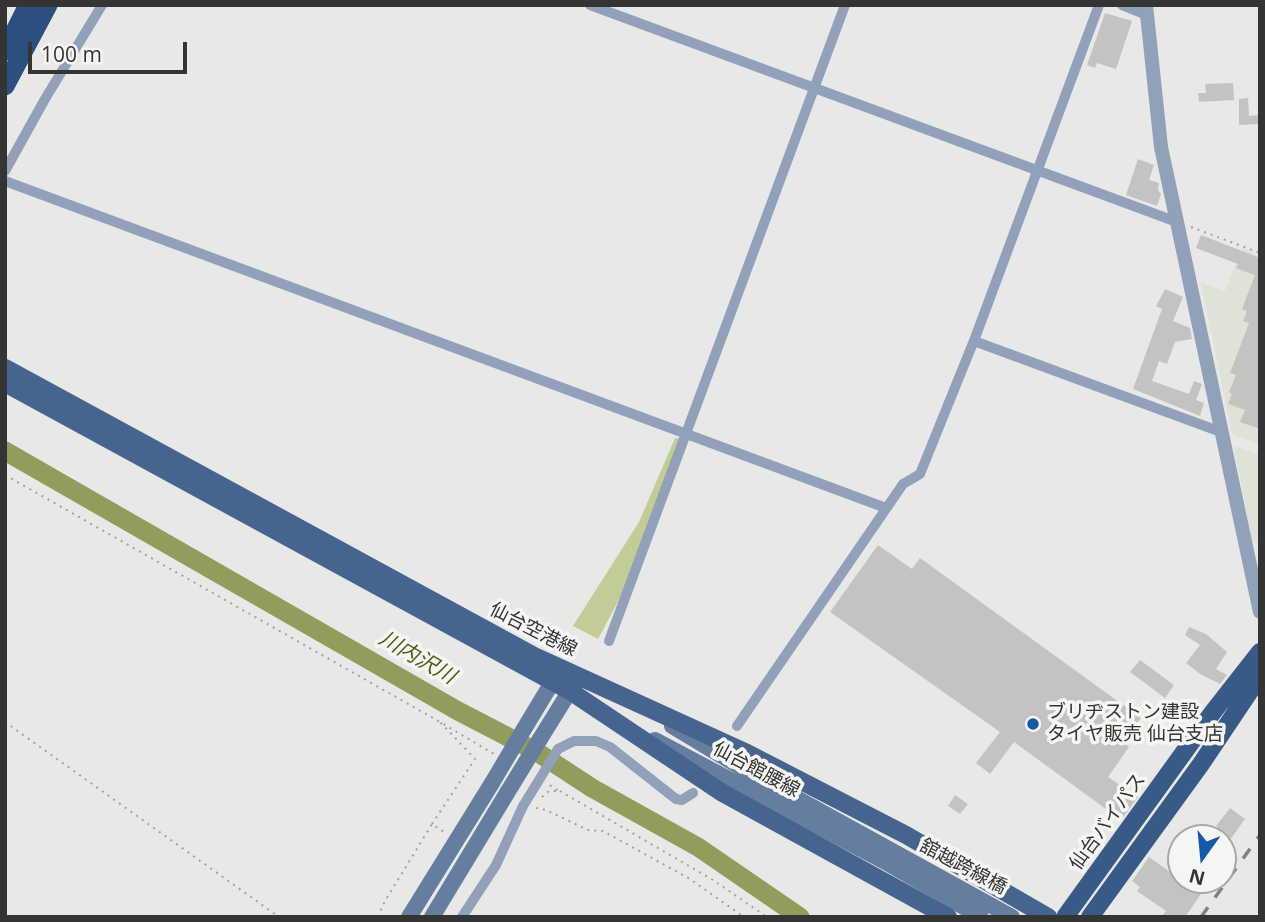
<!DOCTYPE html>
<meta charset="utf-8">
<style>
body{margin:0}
#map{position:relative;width:1265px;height:922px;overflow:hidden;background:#e8e9e6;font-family:"Open Sans",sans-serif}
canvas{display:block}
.frame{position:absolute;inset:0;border:7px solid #343433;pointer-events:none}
.north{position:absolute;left:1167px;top:824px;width:70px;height:70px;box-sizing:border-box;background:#f5f6f3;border:2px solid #a8a8a6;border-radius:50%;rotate:195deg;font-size:19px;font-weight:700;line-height:28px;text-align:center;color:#343433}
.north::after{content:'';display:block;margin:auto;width:24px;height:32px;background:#1559a9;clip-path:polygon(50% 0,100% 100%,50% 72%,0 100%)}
.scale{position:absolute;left:28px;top:42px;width:159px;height:32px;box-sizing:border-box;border:4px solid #343433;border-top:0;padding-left:9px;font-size:21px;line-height:24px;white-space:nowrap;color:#343433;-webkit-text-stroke:5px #f5f6f3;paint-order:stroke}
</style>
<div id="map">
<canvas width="1265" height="922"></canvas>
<div class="frame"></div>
<div class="north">N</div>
<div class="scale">100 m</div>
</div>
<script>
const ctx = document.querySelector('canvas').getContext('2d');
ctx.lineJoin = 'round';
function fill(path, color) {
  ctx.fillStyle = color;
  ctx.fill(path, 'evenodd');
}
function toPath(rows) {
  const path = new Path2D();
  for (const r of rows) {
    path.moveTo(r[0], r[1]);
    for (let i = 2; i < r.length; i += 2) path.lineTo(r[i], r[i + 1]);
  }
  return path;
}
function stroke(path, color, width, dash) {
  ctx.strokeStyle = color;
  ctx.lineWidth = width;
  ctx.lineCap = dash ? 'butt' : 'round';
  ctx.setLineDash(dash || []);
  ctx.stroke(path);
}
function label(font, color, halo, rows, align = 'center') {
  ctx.font = font + ' "Open Sans","Noto Sans JP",sans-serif';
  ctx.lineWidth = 7;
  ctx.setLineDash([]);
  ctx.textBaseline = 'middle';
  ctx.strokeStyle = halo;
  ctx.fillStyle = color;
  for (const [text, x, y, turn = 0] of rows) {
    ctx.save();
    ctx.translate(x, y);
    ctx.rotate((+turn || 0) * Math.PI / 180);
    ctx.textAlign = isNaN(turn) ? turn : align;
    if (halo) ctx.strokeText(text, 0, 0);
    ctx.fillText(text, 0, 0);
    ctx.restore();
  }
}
fill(toPath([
 [1242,248,1260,256,1260,445,1232,434,1201,283,1225,291],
 [1234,446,1260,455,1260,543,1252,541]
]), '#dfe2d7');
fill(toPath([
 [675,438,680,439,623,592,598,639,573,626,639,522]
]), '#c1cc97');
stroke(toPath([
 [5,451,458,711,537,752,592,788,698,847,800,917]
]), '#909d5c', 19);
fill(toPath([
 [1105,13,1132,21,1116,69,1097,63,1095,68,1087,65],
 [1233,83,1234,100,1199,102,1198,93,1206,93,1205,84],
 [1248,98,1249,116,1260,115,1260,124,1239,125,1239,99],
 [1138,159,1154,165,1149,180,1159,183,1158,190,1161,194,1157,206,1126,195],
 [1201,235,1260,258,1260,429,1240,422,1245,410,1228,404,1232,394,1229,392,1236,375,1230,373,1249,323,1243,321,1247,311,1242,309,1255,275,1236,268,1238,264,1196,248],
 [1165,289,1183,297,1173,321,1190,328,1192,339,1175,342,1167,364,1159,361,1152,381,1189,394,1194,381,1202,384,1196,400,1204,403,1200,416,1133,389,1162,309,1156,306],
 [878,545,912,569,920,558,1141,718,1123,742,1129,747,1108,777,1138,797,1121,820,1014,742,990,774,976,763,1000,732,830,612],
 [1189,627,1206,634,1227,652,1216,669,1227,675,1220,684,1200,674,1186,663,1200,645,1185,635],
 [1140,660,1174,685,1165,698,1130,672],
 [955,795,968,804,960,814,948,806],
 [1230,808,1245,819,1227,844,1223,838,1213,834,1218,827,1216,826],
 [1149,857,1201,894,1185,917,1161,917,1166,911,1137,891,1140,887,1132,881]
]), '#c3c4c1');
stroke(toPath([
 [1191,227,1260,253],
 [5,475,440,722],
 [5,722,279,917],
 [560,791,713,880,767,917],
 [542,797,549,791,559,791,548,784],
 [536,808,546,810,588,830,603,831,690,879,744,917],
 [432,824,475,759,440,722,494,754],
 [378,917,385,901,432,824,444,832]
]), '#a1a29f', 2, [2, 5]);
stroke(toPath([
 [590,5,1177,222],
 [1122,5,1147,15],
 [5,171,45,99,102,5],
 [5,181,886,508],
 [974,341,1221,432],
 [609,641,845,5],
 [737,726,903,484,920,474,975,338,1099,5],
 [558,749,574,741,596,741,610,747,676,799,682,800,693,793],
 [462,917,496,865,523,806]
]), '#90a1b9', 10);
stroke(toPath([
 [1146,5,1161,147,1260,612]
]), '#90a1b9', 14);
stroke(toPath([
 [672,726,740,767,1012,917],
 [524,729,559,671],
 [540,739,576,681],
 [655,740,889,864,981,917],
 [409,917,492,783],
 [432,917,507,793]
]), '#657ea0', 16);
stroke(toPath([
 [5,368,534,656,747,753,906,835,1048,917],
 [5,383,570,691,721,792,948,917]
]), '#46658e', 18);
stroke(toPath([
 [1065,917,1213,712,1260,652],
 [1090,917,1201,764,1260,676]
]), '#385a86', 18);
stroke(toPath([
 [5,51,28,5],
 [5,86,48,5]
]), '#2b4f7e', 19);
stroke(toPath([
 [1201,917,1260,835]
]), '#80807f', 3.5, [12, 12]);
stroke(toPath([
 [523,806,558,749]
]), '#90a1b9', 10);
stroke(toPath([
 [492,783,524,729],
 [507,793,540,739]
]), '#657ea0', 16);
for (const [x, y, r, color] of [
 [1033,724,7,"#1559a9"]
]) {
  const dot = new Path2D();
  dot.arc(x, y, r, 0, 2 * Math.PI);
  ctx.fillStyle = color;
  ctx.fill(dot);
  stroke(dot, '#f5f6f3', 2.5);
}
label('19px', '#343433', '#f5f6f3', [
 ["仙台空港線",533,630,27],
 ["仙台館腰線",756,770,28],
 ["仙台バイパス",1108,822,-54],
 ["舘越跨線橋",963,867,28]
]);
label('19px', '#343433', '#f5f6f3', [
 ["ブリヂストン建設",1047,713],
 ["タイヤ販売 仙台支店",1047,735]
], 'left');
label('italic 21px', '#515b12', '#f5f6f3', [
 ["川内沢川",417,658,30]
]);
</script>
